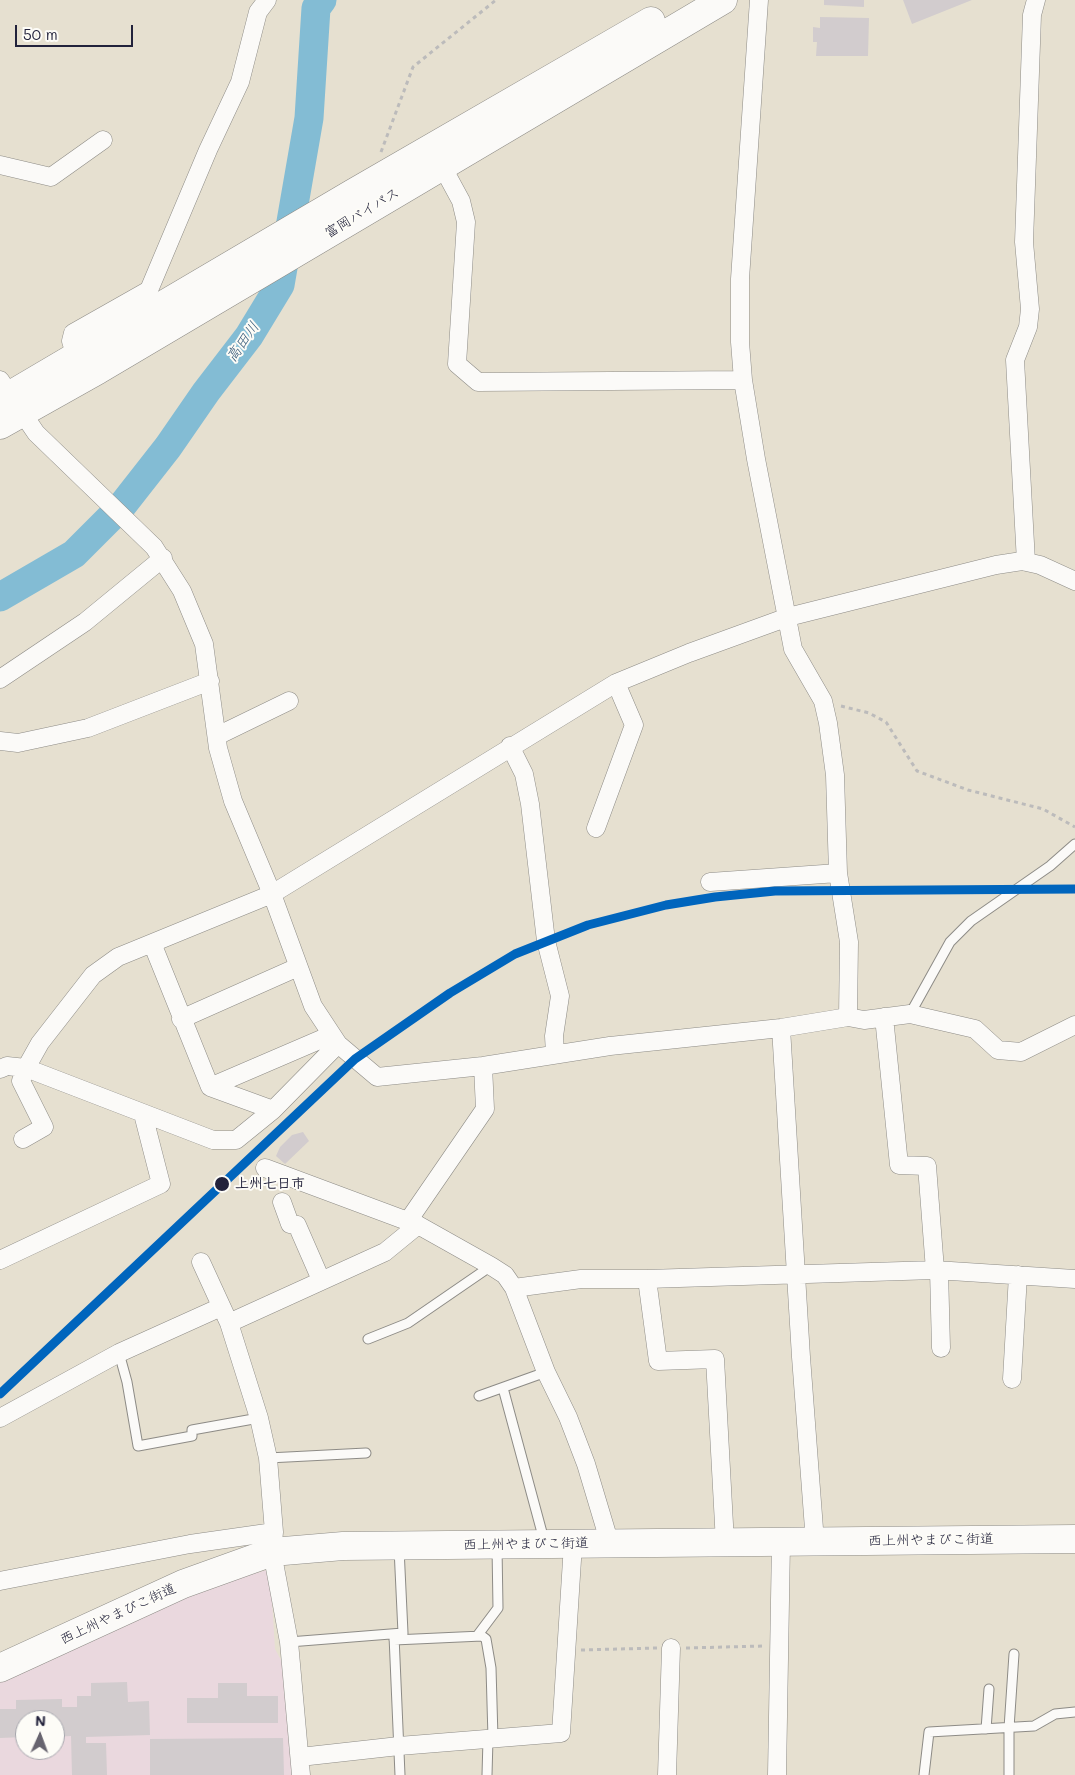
<!DOCTYPE html>
<meta charset="utf-8">
<style>
body{margin:0}
#map{position:relative;width:1075px;height:1775px;overflow:hidden;background:#e6e0d0;font-family:Mali,sans-serif}
canvas{display:block}
.north{position:absolute;left:15px;top:1710px;width:50px;height:50px;box-sizing:border-box;background:#fdfcf7;border:1px solid #a5a5ac;border-radius:50%;rotate:2deg;font-size:14px;font-weight:700;line-height:20px;text-align:center;color:#22223b}
.north::after{content:'';display:block;margin:auto;width:18px;height:22px;background:#67646f;clip-path:polygon(50% 0,100% 100%,50% 72%,0 100%)}
.scale{position:absolute;left:15px;top:25px;width:118px;height:22px;box-sizing:border-box;border:2px solid #22223b;border-top:0;padding-left:6px;font-size:15px;line-height:18px;white-space:nowrap;color:#22223b;-webkit-text-stroke:4px #fdfcf7;paint-order:stroke}
</style>
<div id="map">
<canvas width="1075" height="1775"></canvas>
<div class="north">N</div>
<div class="scale">50 m</div>
</div>
<script>
const ctx = document.querySelector('canvas').getContext('2d');
ctx.lineJoin = 'round';
function fill(path, color) {
  ctx.fillStyle = color;
  ctx.fill(path, 'evenodd');
}
function toPath(rows) {
  const path = new Path2D();
  for (const r of rows) {
    path.moveTo(r[0], r[1]);
    for (let i = 2; i < r.length; i += 2) path.lineTo(r[i], r[i + 1]);
  }
  return path;
}
function stroke(path, color, width, dash) {
  ctx.strokeStyle = color;
  ctx.lineWidth = width;
  ctx.lineCap = dash ? 'butt' : 'round';
  ctx.setLineDash(dash || []);
  ctx.stroke(path);
}
function label(font, color, halo, rows, align = 'center') {
  ctx.font = font + ' Mali,"Klee One",sans-serif';
  ctx.lineWidth = 4;
  ctx.setLineDash([]);
  ctx.textBaseline = 'middle';
  ctx.strokeStyle = halo;
  ctx.fillStyle = color;
  for (const [text, x, y, turn = 0] of rows) {
    ctx.save();
    ctx.translate(x, y);
    ctx.rotate((+turn || 0) * Math.PI / 180);
    ctx.textAlign = isNaN(turn) ? turn : align;
    if (halo) ctx.strokeText(text, 0, 0);
    ctx.fillText(text, 0, 0);
    ctx.restore();
  }
}
fill(toPath([
 [270,1569,275,1649,283,1664,292,1775,0,1775,0,1675,188,1593],
 [25,1720,55,1720,55,1750,25,1750]
]), '#ead8de');
stroke(toPath([
 [0,597,74,554,121,507,168,447,206,392,249,336,280,285,309,118,316,8,322,0]
]), '#83bcd4', 29);
fill(toPath([
 [824,0,864,0,864,7,824,5],
 [903,0,972,0,912,24],
 [820,17,869,18,868,56,816,56,817,42,813,42,813,27,820,28],
 [303,1132,309,1141,285,1164,276,1156,280,1147,292,1135],
 [127,1682,128,1702,149,1701,150,1735,86,1737,86,1743,106,1743,107,1775,72,1775,71,1736,55,1737,55,1720,25,1720,25,1737,0,1738,0,1709,16,1709,16,1700,62,1699,62,1707,77,1707,77,1696,91,1696,91,1683],
 [218,1683,247,1683,247,1696,278,1696,278,1723,187,1723,187,1698,218,1698],
 [283,1738,284,1775,150,1775,150,1739]
]), '#d2ccce');
const service = toPath([
 [910,1014,950,942,971,921,1050,866,1075,844],
 [368,1339,408,1323,491,1266],
 [119,1353,127,1382,138,1446,192,1436,192,1430,259,1418],
 [503,1388,544,1540],
 [479,1396,546,1372],
 [268,1458,366,1453],
 [394,1636,400,1775],
 [477,1636,498,1608,497,1547],
 [394,1640,482,1636,486,1639,491,1668,493,1738],
 [289,1642,403,1633,399,1548],
 [986,1729,989,1689],
 [487,1775,488,1739],
 [924,1775,929,1732,1034,1726,1055,1714,1075,1712],
 [1009,1775,1009,1728,1014,1654]
]);
const minor = toPath([
 [759,0,740,279,740,342,743,380,756,459,793,649,823,701,828,723,835,775,838,873,849,942,848,1017],
 [0,165,51,177,103,140],
 [442,166,461,201,466,222,457,364,478,382,743,380],
 [76,357,71,341,73,333,149,290,208,150,240,82,258,12,267,0],
 [0,380,36,433,154,547,182,591,204,644,218,748,233,801,272,894,313,1006,338,1044,273,1110,236,1140,213,1140,26,1068,7,1066,0,1069],
 [1026,562,1015,360,1028,327,1030,309,1024,242,1032,15,1036,0],
 [0,679,85,622,163,558],
 [217,736,289,701],
 [0,741,18,743,88,728,210,681],
 [510,746,524,774,530,804,546,941,560,996,554,1036,555,1054],
 [596,828,634,725,616,683],
 [710,882,838,873],
 [152,943,210,1087,273,1110],
 [884,1017,899,1165,927,1166,935,1270],
 [181,1019,298,967],
 [781,1028,801,1357,815,1542],
 [338,1044,377,1077,483,1066,610,1046,781,1028,848,1017,864,1020,910,1014,975,1029,998,1050,1021,1052,1075,1025],
 [210,1087,331,1035],
 [23,1139,44,1127,21,1081,26,1068,40,1043,93,975,118,957,272,894,616,683,689,653,788,617,996,565,1022,561,1040,565,1075,581],
 [265,1168,418,1225,491,1266,505,1275,514,1288,581,1279,647,1279,935,1270,1075,1279],
 [282,1202,290,1224,297,1225,321,1280],
 [408,1221,485,1109,483,1066],
 [0,1260,161,1184,143,1114],
 [201,1262,229,1323,259,1418,268,1458,274,1532,272,1552,289,1642,301,1775],
 [939,1270,941,1348],
 [647,1279,658,1361,715,1359,725,1543],
 [514,1288,546,1372,568,1417,586,1464,610,1544],
 [229,1323,385,1252,418,1225],
 [1012,1379,1018,1275],
 [0,1418,119,1353,221,1307],
 [0,1581,190,1544,274,1532],
 [300,1757,399,1746,561,1733,573,1544],
 [667,1775,671,1648],
 [777,1775,781,1542]
]);
const trunk = toPath([
 [0,401,353,193,651,21],
 [0,425,98,370,723,0],
 [0,1668,183,1584,272,1552,343,1546,1075,1539]
]);
stroke(service, '#8d8b86', 11);
stroke(minor, '#8d8b86', 19);
stroke(trunk, '#8d8b86', 29);
stroke(toPath([
 [381,152,413,67,496,0],
 [841,706,869,713,886,722,917,771,968,790,1043,809,1075,827],
 [686,1648,764,1646],
 [581,1650,657,1648]
]), '#bcbbbb', 3, [4, 4]);
stroke(service, '#fbfaf8', 9);
stroke(minor, '#fbfaf8', 18);
stroke(trunk, '#fbfaf8', 28);
stroke(toPath([
 [0,1394,355,1059,450,993,515,954,588,925,666,905,715,897,775,891,1075,889]
]), '#0065bd', 9);
for (const [x, y, r, color] of [
 [222,1184,8,"#22223b"]
]) {
  const dot = new Path2D();
  dot.arc(x, y, r, 0, 2 * Math.PI);
  ctx.fillStyle = color;
  ctx.fill(dot);
  stroke(dot, '#fdfcf7', 2);
}
label('14px', '#22223b', '#fdfcf7', [
 ["富岡バイパス",362,213,-31],
 ["西上州やまびこ街道",931,1540,-1],
 ["西上州やまびこ街道",526,1544,-1],
 ["西上州やまびこ街道",118,1614,-25]
]);
label('bold 14px', '#22223b', '#fdfcf7', [
 ["上州七日市",235,1184]
], 'left');
label('italic 15px', '#385a79', '#fdfcf7', [
 ["高田川",243,342,-55]
]);
</script>
